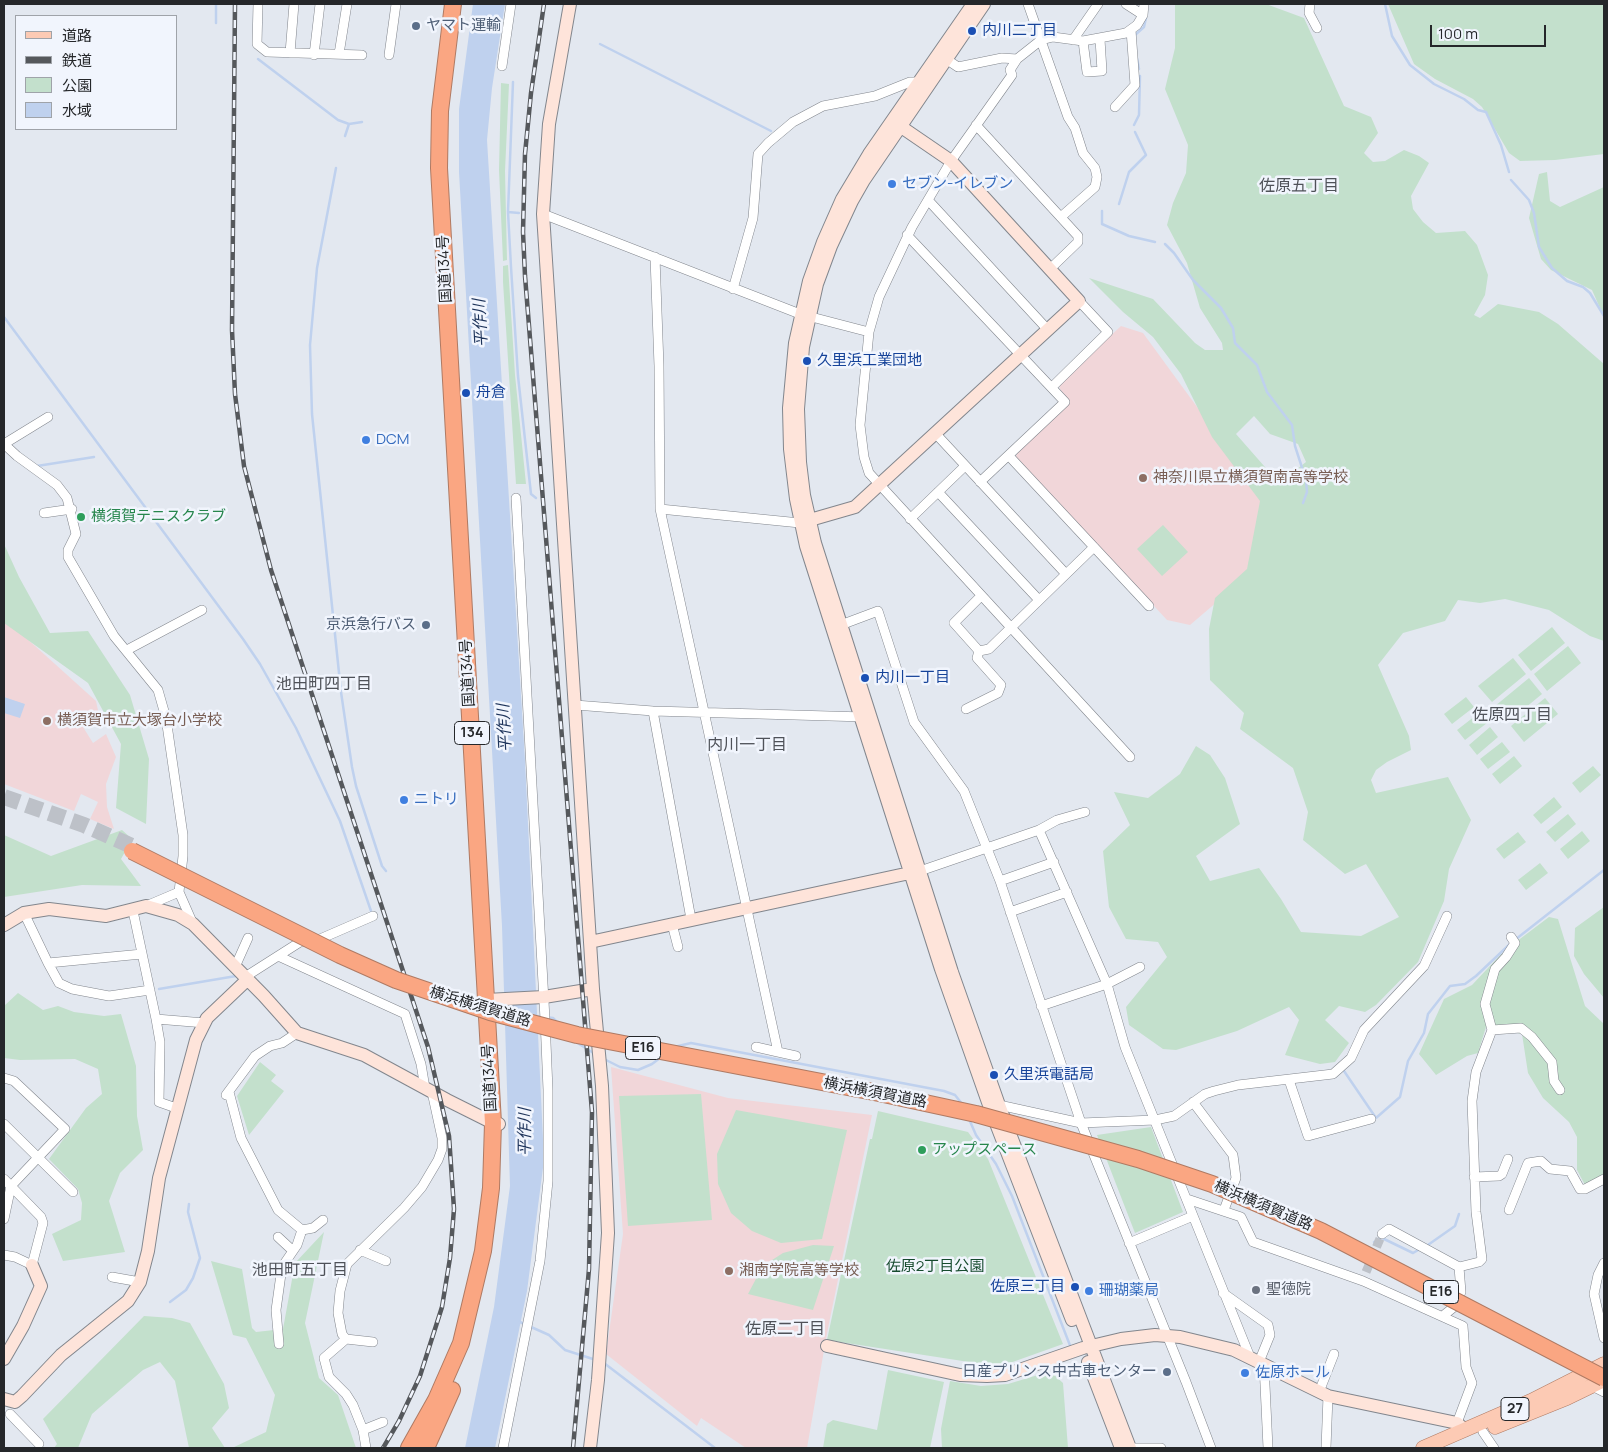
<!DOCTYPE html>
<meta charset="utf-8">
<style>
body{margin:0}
#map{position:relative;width:1608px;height:1452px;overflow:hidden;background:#e3e8f0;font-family:Manrope,"Noto Sans JP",sans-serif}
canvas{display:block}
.frame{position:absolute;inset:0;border:5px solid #25272a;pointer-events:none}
.legend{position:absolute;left:15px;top:15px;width:162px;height:115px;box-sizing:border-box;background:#f1f5fd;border:1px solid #9fa3a9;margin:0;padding:6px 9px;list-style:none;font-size:15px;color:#25272a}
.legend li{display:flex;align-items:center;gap:10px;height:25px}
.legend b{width:25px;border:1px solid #9fa3a9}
.scale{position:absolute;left:1430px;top:25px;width:116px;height:22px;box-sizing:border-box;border:2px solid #25272a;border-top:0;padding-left:6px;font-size:15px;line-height:18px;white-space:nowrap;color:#25272a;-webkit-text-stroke:4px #f1f5fd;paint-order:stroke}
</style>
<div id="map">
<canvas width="1608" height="1452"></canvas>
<div class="frame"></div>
<ul class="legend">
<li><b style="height:6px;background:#fccab4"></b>道路</li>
<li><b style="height:6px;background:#55585c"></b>鉄道</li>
<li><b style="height:14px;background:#c3e0cc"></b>公園</li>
<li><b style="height:14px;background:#bfd1ee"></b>水域</li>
</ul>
<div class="scale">100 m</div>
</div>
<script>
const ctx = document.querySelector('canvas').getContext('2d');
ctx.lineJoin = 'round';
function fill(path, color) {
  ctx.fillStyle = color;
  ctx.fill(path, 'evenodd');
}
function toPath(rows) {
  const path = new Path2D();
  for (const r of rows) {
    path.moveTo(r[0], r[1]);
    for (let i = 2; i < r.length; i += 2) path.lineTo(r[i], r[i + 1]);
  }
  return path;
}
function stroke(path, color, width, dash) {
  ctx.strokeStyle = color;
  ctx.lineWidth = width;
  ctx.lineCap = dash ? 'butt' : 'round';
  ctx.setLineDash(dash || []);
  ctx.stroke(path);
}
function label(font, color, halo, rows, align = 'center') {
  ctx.font = font + ' Manrope,"Noto Sans JP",sans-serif';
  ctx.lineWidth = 5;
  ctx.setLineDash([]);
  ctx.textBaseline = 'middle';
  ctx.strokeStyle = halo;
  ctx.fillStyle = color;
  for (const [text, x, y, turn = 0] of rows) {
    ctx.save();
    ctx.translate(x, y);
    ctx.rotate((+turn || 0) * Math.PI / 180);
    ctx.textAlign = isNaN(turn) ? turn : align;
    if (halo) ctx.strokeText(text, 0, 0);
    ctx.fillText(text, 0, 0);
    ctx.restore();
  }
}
fill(toPath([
 [1121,326,1143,333,1265,500,1245,578,1190,625,1167,620,1016,457,1017,452,1070,402,1060,389,1059,384],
 [4,618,96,701,99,715,83,727,93,743,106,734,116,757,106,784,107,807,114,829,90,819,98,802,81,794,74,811,4,784],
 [611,1067,728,1098,872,1115,827,1333,807,1448,746,1448,701,1418,697,1426,606,1354,623,1234]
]), '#f1d6d9');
fill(toPath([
 [1175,4,1266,4,1304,18,1344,106,1371,117,1378,133,1364,153,1373,162,1385,161,1404,150,1419,156,1429,163,1411,196,1413,209,1423,222,1436,233,1465,231,1477,245,1488,275,1485,295,1474,315,1480,318,1498,304,1539,312,1558,324,1604,364,1604,641,1590,636,1549,610,1505,599,1480,603,1458,600,1445,621,1403,633,1378,665,1409,736,1411,750,1387,762,1376,770,1371,780,1376,793,1448,777,1471,820,1449,869,1444,901,1418,962,1376,1005,1365,1012,1339,1006,1325,1020,1349,1043,1335,1062,1320,1064,1285,1055,1299,1020,1289,1007,1237,1031,1176,1050,1163,1049,1129,1025,1126,1007,1167,957,1158,942,1126,939,1109,907,1103,851,1130,825,1114,792,1148,798,1180,774,1196,746,1210,755,1225,778,1240,824,1196,856,1210,881,1259,868,1281,899,1301,932,1361,936,1399,917,1366,864,1345,874,1303,840,1308,812,1293,768,1240,729,1244,713,1210,680,1209,629,1215,598,1247,569,1260,501,1212,437,1181,374,1153,337,1123,312,1089,278,1153,299,1195,343,1205,350,1223,350,1222,343,1200,308,1187,263,1167,225,1173,203,1186,173,1188,145,1165,89,1175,48],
 [1254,416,1270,434,1298,444,1306,462,1279,483,1236,434],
 [1388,4,1604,4,1604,154,1555,160,1520,161,1509,153,1482,107,1473,99,1435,79,1414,64],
 [501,83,509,84,505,171,507,260,503,261,499,170],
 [1547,172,1550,201,1560,207,1604,187,1604,317,1592,290,1551,270,1541,259,1529,218,1539,174],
 [508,265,515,375,526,484,516,484,503,282,503,266],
 [1163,525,1188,552,1162,576,1137,549],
 [4,544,19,577,50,633,88,631,130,695,149,759,146,824,116,808,121,744,88,683,4,623],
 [1552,627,1565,643,1531,671,1518,655],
 [1568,646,1581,663,1547,691,1534,674],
 [1513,658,1526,674,1492,702,1478,686],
 [1529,678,1542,694,1508,722,1495,706],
 [1466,697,1474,707,1452,724,1444,714],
 [1545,698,1558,714,1524,742,1511,726],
 [1479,713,1487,723,1465,740,1457,730],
 [1490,727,1498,737,1477,755,1469,745],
 [1502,742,1510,752,1488,769,1480,759],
 [1514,756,1522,766,1500,784,1492,774],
 [1593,766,1601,775,1580,793,1572,783],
 [1554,797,1562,807,1541,824,1533,815],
 [1568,814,1576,824,1555,842,1546,832],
 [122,830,132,839,121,859,141,886,82,885,4,897,4,835,51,856],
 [1582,831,1590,841,1568,859,1560,849],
 [1518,832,1526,842,1504,859,1496,849],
 [1540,863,1548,873,1526,890,1518,880],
 [1604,907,1604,998,1584,974,1574,956,1575,928],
 [1549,917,1558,919,1585,1006,1604,1024,1604,1174,1585,1185,1577,1170,1577,1137,1569,1122,1543,1098,1528,1073,1522,1034,1486,1027,1478,1053,1467,1056,1436,1075,1419,1054,1444,999,1472,985,1504,951],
 [18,993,43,1010,58,1006,74,1012,104,1016,121,1014,136,1066,137,1116,143,1150,120,1173,109,1201,125,1252,63,1261,52,1234,81,1220,82,1203,78,1189,49,1159,86,1108,102,1094,98,1069,75,1059,20,1060,4,1058,4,1006],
 [260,1062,276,1075,271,1081,284,1091,249,1135,237,1096],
 [701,1094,712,1220,628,1226,619,1096],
 [736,1110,847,1130,822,1239,781,1243,752,1231,731,1213,718,1184,717,1154],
 [878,1111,968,1132,988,1159,1063,1344,1007,1364,982,1364,827,1340,870,1139,872,1139],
 [1151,1127,1183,1212,1135,1233,1097,1135],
 [324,1232,305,1323,319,1378,338,1395,356,1448,232,1448,266,1432,275,1395,246,1338,233,1335,211,1261,242,1269,252,1328,256,1332,283,1329,295,1263],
 [813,1245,834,1246,813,1310,748,1294,758,1275,769,1262,783,1253],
 [144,1316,172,1318,190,1323,224,1384,229,1408,212,1428,225,1448,189,1448,175,1381,160,1362,143,1370,92,1414,78,1448,54,1448,57,1444,43,1419],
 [888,1370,944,1382,930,1448,823,1448,827,1424,833,1420,877,1430],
 [1053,1374,1063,1383,1068,1448,942,1448,941,1429,950,1381,981,1386,1008,1384,1038,1375]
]), '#c3e0cc');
fill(toPath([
 [473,4,505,4,492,88,487,140,525,761,544,1160,527,1291,495,1448,465,1448,494,1307,510,1186,502,926,459,172,459,109],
 [4,697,25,704,20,718,4,713]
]), '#bfd1ee');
stroke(toPath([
 [1385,4,1392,36,1410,65,1434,84,1464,99,1478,110,1486,112,1501,145,1509,172],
 [216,23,216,4],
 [1135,35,1144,27,1146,18],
 [600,44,771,131],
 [1137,58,1139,69],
 [258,59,338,120,349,124,362,122],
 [513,82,508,212,511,267,518,376,531,494,536,498],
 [1134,125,1139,115,1140,76],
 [345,136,349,124],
 [336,168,317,268,310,345,312,414,341,692,352,767,356,786,382,866,386,871],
 [1511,180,1529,200,1534,213,1539,247,1552,268,1567,281,1583,287,1590,293,1604,316],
 [1119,204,1129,172,1146,155,1135,132],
 [1102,211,1102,224,1129,236,1155,242],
 [508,212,519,213],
 [1165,244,1174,253,1193,280,1221,308,1233,328,1235,343,1257,365,1267,392,1292,425,1295,446,1306,480,1307,492,1303,503],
 [4,317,243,639,260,664,296,728,340,821,371,911],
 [37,466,94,457],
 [159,989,236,976],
 [537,1016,553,1018,557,1022],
 [576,1042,595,1054],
 [674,1047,691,1043,944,1091,955,1095,963,1105],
 [604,1059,620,1067,638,1070,652,1064,660,1058],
 [1344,1071,1376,1118,1400,1097,1408,1061,1424,1033,1428,1014,1450,986,1465,984,1476,976,1511,943,1604,870],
 [969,1119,976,1135,996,1164,1012,1196,1071,1348],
 [1374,1242,1382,1238,1413,1253,1420,1249],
 [1425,1247,1455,1226,1459,1214],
 [170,1302,186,1290,193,1278,200,1258,188,1212,189,1204],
 [520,1322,549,1335,565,1350,596,1360],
 [604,1363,715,1448]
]), '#bfd1ee', 2.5);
stroke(toPath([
 [1366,1272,1382,1234]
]), '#bdc1c8', 9, [9, 4.5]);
stroke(toPath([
 [4,797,84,825,134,847]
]), '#bdc1c8', 16, [16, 8]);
const street = toPath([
 [258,4,257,44,267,52,362,55],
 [1028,4,1068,117,1075,128,1083,153,1095,168,1097,177,1095,187,1062,216],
 [1126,4,1143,15],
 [1310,4,1309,13,1317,28],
 [1073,40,1098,4],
 [1083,41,1087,72,1102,71,1100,39],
 [290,53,294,4],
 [339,54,347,4],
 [314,55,320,4],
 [389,55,396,4],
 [943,57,958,67,1002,58,1017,59],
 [502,66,511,4],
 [1115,107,1135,85,1131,30],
 [976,125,1078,236,1078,242,1050,269],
 [928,200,1048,330],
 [543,214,800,314,869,332,879,297,912,227,951,161,1012,75,1010,70,1017,59,1041,40,1053,37,1083,41,1126,33,1137,25,1143,15,1144,4],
 [907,235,1065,402,980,482],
 [655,257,659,366,660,509,778,1052,756,1047],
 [733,289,753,218,758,154,768,143,793,122,823,106,875,96,910,82,920,82],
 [869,332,860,425,864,457,869,473,1130,757],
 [1052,387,1108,332,1079,301],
 [48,417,4,444,17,456,57,485,67,498,76,534,68,550,68,557,114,636,158,690,166,718,183,835,183,856,179,892,146,906],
 [936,434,1066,574],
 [1009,456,1149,606],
 [938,492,1039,600],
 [660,509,800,523],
 [44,513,72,509],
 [910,519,965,466],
 [981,596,954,623,979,651,989,649,1094,547],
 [838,626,878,611,914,722,964,791,1000,881,1081,1123,1186,1382,1211,1448],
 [127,650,202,610],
 [575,705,653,711,865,717],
 [966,709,998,693,1001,685,977,658,979,651],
 [653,711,691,919],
 [1039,830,1107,984,1125,1047,1250,1357],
 [920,871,1039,830,1057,820,1085,812],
 [1000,881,1054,862],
 [179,892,193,924],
 [133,911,156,1019,205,1023],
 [1010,912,1067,892],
 [24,913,48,963,59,983,72,989,109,996,150,990],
 [672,924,678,947],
 [1511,937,1515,943,1506,957,1495,969,1485,1004,1492,1030,1521,1028,1532,1037,1552,1062,1554,1081,1560,1090],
 [278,956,405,1014,421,1064,425,1088],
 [48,963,142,954],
 [235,967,248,938],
 [245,977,300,942,313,942,373,916],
 [1041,1006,1107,984,1140,967],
 [156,1019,160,1042,159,1102,176,1108],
 [778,1052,796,1056],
 [4,1078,14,1081,65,1129,11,1186,4,1219],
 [1289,1080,1308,1136,1371,1119],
 [229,1092,241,1138,278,1210,302,1230,313,1228,323,1220],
 [226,1095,255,1056,270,1046,282,1043,297,1033],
 [1193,1102,1233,1155,1236,1178,1224,1210],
 [995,1106,999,1105,1081,1123,1155,1120,1174,1116,1205,1094,1214,1091,1238,1085,1333,1074,1351,1058,1364,1030,1424,966,1447,916],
 [4,1124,73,1192],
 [1474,1177,1499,1176,1502,1174,1508,1159],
 [4,1179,41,1217,43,1223,32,1265,15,1257,4,1255],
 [1187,1199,1241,1217,1253,1242,1259,1244,1363,1281,1463,1326,1466,1367,1472,1383,1457,1423],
 [1509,1210,1528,1163,1541,1161,1550,1169,1570,1171,1580,1189,1585,1189,1604,1179],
 [1382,1234,1389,1229,1459,1267,1479,1262,1482,1259,1476,1212,1472,1101,1476,1072,1492,1030],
 [278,1237,292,1250],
 [1129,1243,1193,1216],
 [360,1250,386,1261],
 [1604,1263,1598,1275,1594,1294,1604,1338],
 [112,1277,140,1282],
 [1223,1293,1268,1325,1270,1335,1259,1362],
 [1444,1315,1454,1307,1461,1292,1459,1267],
 [346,1339,342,1334,338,1313,340,1291,347,1264,404,1208,422,1187,438,1160,442,1149,442,1138,432,1092],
 [279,1344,276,1310,282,1267,297,1245,302,1230],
 [1264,1364,1268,1448],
 [1592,1386,1604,1392],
 [1319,1392,1334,1354],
 [10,1414,39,1444],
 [363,1430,383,1422],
 [1483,1432,1494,1448],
 [366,1448,363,1430,353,1405,346,1394,329,1377,324,1358,346,1339,373,1342],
 [503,1448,540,1261,548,1181,548,1090,545,1019,516,498],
 [1133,1448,1161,1448],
 [1326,1448,1328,1396]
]);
const secondary = toPath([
 [570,4,549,124,543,214,590,942],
 [973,4,869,154,842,199,823,242,809,281,795,343,789,408,790,449,796,499,806,546,941,969,990,1108,1072,1320],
 [984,4,864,180,852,201,831,246,817,284,803,347,798,409,800,462,804,495,815,543,952,972,999,1105,1130,1448],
 [803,522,855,507,1079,301,951,161,894,122],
 [4,925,24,913,49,909,106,916,146,906,178,915,193,924,264,996,297,1033,364,1055,447,1100,493,1123,499,1124],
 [486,1000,544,997,593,989,590,942,919,871],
 [827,1346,960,1375,987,1376,1005,1375,1083,1348,1121,1339,1155,1335,1180,1337,1234,1350,1328,1396,1457,1423,1465,1430],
 [4,1359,23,1326,41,1286,32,1265],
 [1088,1362,1121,1448],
 [4,1399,15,1402,22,1396,61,1355,128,1301,140,1282,148,1251,159,1178,196,1040,207,1018,248,979],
 [590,1448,598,1380,608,1233,602,1086,593,989]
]);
const primary = toPath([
 [1495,1427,1567,1398,1604,1380],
 [1423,1448,1531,1401,1604,1364]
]);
const highway = toPath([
 [409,1448,436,1400,461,1343,483,1251,491,1188,493,1123,439,168,440,111,453,4],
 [426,1448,452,1390]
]);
stroke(street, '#82868d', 10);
stroke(secondary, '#82868d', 14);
stroke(primary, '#af7a63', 15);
stroke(highway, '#af7a63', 18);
stroke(street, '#fff', 9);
stroke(secondary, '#fee4da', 12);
stroke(primary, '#fccab4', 14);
stroke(highway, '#faa682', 16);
const rail = toPath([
 [235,4,232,330,235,394,244,466,271,570,428,1047,449,1136,454,1209,450,1258,442,1307,420,1376,399,1421,383,1448],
 [544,4,531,93,525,154,523,232,525,276,592,1112,589,1269,573,1448]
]);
stroke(rail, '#55585c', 4.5);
stroke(rail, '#f1f5fd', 2.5, [8]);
const highwayBridge = toPath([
 [132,851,340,955,396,980,490,1012,577,1035,879,1093,976,1114,1138,1159,1212,1184,1321,1231,1604,1378]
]);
stroke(highwayBridge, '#af7a63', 18, []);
stroke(highwayBridge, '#faa682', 16);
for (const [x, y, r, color] of [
 [416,26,5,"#5c6f8a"],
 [972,31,5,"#1a4fb4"],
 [892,184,5,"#3f7fe0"],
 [807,361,5,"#1a4fb4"],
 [466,393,5,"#1a4fb4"],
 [366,440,5,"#3f7fe0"],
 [1143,478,5,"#8d6e63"],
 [81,517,5,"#2e9e5b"],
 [426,625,5,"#5c6f8a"],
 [865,678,5,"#1a4fb4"],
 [47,721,5,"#8d6e63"],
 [404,800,5,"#3f7fe0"],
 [994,1075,5,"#1a4fb4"],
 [922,1150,5,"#2e9e5b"],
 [729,1271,5,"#8d6e63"],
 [1075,1287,5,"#1a4fb4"],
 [1256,1290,5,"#6b7280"],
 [1089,1291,5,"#3f7fe0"],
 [1167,1372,5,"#5c6f8a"],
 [1245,1373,5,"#3f7fe0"]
]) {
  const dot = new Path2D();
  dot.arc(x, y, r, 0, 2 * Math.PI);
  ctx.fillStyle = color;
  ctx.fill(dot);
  stroke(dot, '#f1f5fd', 2);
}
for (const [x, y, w] of [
 [472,733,35],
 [643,1048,35],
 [1441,1292,35],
 [1515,1409,28]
]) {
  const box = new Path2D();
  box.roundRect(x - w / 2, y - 11.5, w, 23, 4);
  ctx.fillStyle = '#f1f5fd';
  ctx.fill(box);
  stroke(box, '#25272a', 1);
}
label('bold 14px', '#25272a', null, [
 ["134",472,733],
 ["E16",643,1048],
 ["E16",1441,1292],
 ["27",1515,1409]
]);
label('15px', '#4e5e75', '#f1f5fd', [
 ["ヤマト運輸",426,26,"left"],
 ["京浜急行バス",416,625],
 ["日産プリンス中古車センター",1157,1372]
], 'right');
label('15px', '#164399', '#f1f5fd', [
 ["内川二丁目",982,31],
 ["久里浜工業団地",817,361],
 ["舟倉",476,393],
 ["内川一丁目",875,678],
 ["久里浜電話局",1004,1075],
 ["佐原三丁目",1065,1287,"right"]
], 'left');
label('15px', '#366cbe', '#f1f5fd', [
 ["セブン-イレブン",902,184],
 ["DCM",376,440],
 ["ニトリ",414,800],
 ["珊瑚薬局",1099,1291],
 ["佐原ホール",1255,1373]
], 'left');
label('15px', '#25272a', '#f1f5fd', [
 ["国道134号",445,269,-93],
 ["国道134号",468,673,-93],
 ["横浜横須賀道路",480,1007,17],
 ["国道134号",490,1078,-93],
 ["横浜横須賀道路",875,1093,11],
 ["横浜横須賀道路",1263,1206,23]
]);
label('15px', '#785e54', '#f1f5fd', [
 ["神奈川県立横須賀南高等学校",1153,478],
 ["横須賀市立大塚台小学校",57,721],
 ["湘南学院高等学校",739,1271]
], 'left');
label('15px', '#27864d', '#f1f5fd', [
 ["横須賀テニスクラブ",91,517],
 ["アップスペース",932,1150]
], 'left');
label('15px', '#164b2e', '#f1f5fd', [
 ["佐原2丁目公園",935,1267]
]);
label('15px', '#5b616d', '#f1f5fd', [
 ["聖徳院",1266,1290]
], 'left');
label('16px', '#4f5259', '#f1f5fd', [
 ["佐原五丁目",1299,187],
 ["池田町四丁目",324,685],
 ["佐原四丁目",1512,716],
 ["内川一丁目",747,746],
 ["池田町五丁目",300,1271],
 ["佐原二丁目",785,1330]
]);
label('italic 16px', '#1e345b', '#f1f5fd', [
 ["平作川",481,323,-93],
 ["平作川",505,728,-93],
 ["平作川",526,1132,-90]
]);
</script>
